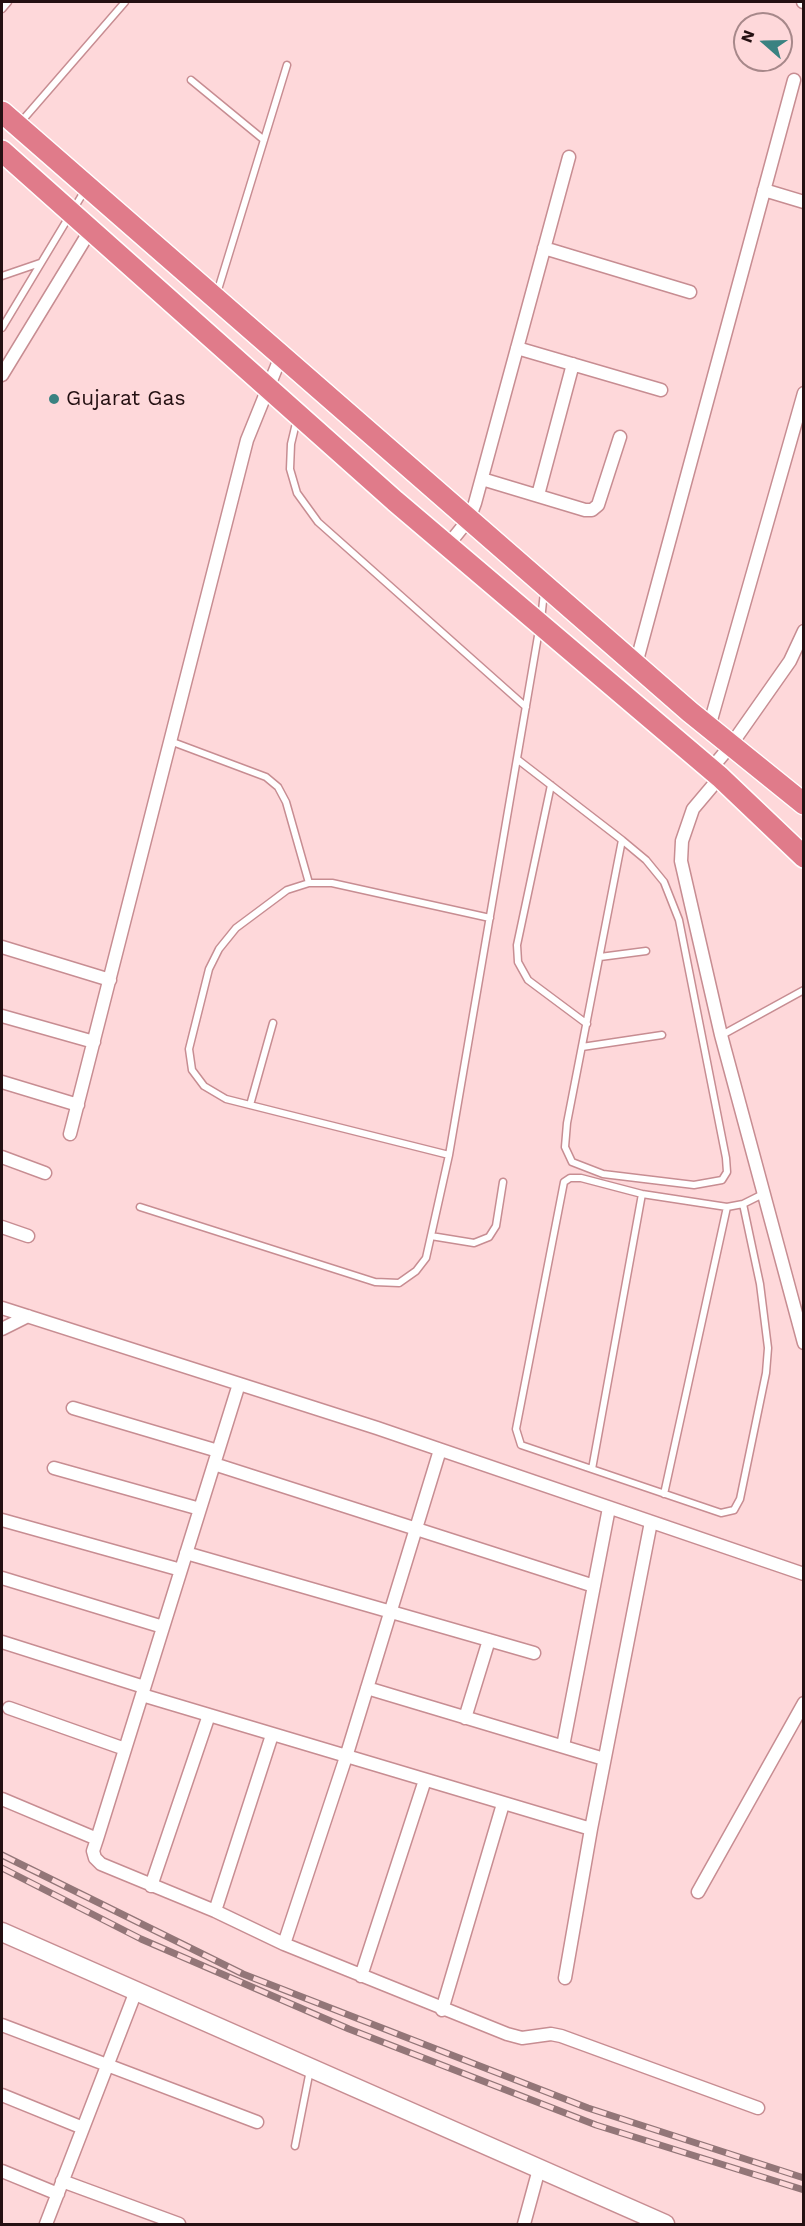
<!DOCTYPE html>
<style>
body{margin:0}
#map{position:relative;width:805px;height:2226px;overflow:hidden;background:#fed8da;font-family:"Work Sans",sans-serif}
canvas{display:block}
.frame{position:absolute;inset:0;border:3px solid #241012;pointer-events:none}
.north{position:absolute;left:733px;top:12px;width:60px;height:60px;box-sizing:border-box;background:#fed8da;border:2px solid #a7888a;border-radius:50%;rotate:290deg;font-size:16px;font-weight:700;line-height:24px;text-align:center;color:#241012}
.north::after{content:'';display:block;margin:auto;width:21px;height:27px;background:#3a8281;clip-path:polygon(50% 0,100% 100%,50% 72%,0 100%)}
</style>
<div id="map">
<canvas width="805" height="2226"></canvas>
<div class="frame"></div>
<div class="north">N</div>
</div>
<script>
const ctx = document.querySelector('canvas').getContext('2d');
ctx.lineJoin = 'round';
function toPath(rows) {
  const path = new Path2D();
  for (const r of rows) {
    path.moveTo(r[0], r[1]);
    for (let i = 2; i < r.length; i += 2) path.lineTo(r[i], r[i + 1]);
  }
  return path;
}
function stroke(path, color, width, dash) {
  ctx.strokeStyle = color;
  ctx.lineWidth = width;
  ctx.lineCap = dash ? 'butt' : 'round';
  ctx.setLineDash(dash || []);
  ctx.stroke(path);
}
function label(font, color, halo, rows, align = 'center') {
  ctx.font = font + ' "Work Sans",sans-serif';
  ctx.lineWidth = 6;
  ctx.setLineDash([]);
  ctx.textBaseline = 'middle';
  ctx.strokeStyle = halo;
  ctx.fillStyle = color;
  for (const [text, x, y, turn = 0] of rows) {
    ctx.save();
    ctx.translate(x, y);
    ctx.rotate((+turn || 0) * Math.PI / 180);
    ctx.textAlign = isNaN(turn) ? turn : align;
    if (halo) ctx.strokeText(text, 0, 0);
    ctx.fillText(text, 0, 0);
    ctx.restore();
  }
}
const service = toPath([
 [2,9,8,2],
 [191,80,264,140],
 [20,123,125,2],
 [2,276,40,263],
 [217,293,287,65],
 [2,328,85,190],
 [297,419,291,444,290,469,297,493,318,522,526,707],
 [541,620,544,592],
 [170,741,266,777,278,787,286,802,309,883],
 [517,759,622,840,646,860,664,882,679,920,726,1158,727,1172,722,1180,694,1185,603,1174,572,1162,565,1147,567,1123,622,840],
 [551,785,517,945,518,962,528,980,587,1024],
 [600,957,646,951],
 [722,1035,804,990],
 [582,1047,662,1035],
 [250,1105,273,1023],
 [449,1155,226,1099,204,1086,192,1070,189,1049,209,969,219,949,236,928,287,890,309,883,332,883,490,918],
 [743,1204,760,1284,768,1348,766,1373,740,1499,734,1510,721,1513,521,1445,516,1429,564,1182,570,1178,581,1178,642,1194,727,1207,743,1204,763,1194],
 [140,1207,375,1282,399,1283,416,1271,426,1258,449,1155,539,630],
 [431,1236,474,1243,489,1237,496,1226,503,1182],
 [592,1469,642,1194],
 [664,1494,727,1207],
 [295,2146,310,2070]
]);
const minor = toPath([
 [803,2,804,2],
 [764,190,804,202],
 [544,248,690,292],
 [517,348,661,390],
 [2,375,91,229],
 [482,479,585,510,592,510,598,505,620,437],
 [538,495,573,364],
 [448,545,469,519,475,503,569,157],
 [636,664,794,80],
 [709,727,804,393],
 [711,769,731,745,790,661,804,631],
 [720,777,693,809,682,841,681,861,721,1035,804,1343],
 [2,947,110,980],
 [2,1016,94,1042],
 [2,1082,78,1105],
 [70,1134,247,440,281,356],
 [2,1157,45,1173],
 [2,1227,28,1236],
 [2,1308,377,1428,804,1574],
 [2,1329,28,1316],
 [239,1384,97,1839,93,1851,95,1858,101,1864,215,1911,284,1944,507,2034,522,2038,551,2034,561,2036,758,2108],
 [73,1408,218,1451],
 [214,1464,594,1586],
 [54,1468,200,1509],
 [2,1520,181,1570],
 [186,1553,534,1653],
 [2,1578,163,1627],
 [2,1642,144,1687],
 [367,1688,604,1759],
 [142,1695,591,1829],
 [9,1708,125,1749],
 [465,1718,489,1640],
 [563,1746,609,1508],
 [2,1799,97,1839],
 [151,1886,209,1715],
 [698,1892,804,1703],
 [215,1911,272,1735],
 [284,1944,346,1757,440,1450],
 [361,1976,425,1780],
 [565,1978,591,1829,651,1522],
 [442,2010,503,1804],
 [2,2025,257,2122],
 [2,2095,83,2128],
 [2,2171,58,2194],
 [62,2181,179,2224],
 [46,2224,136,1991],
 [524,2224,539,2169]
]);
const secondary = toPath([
 [2,1932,665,2224]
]);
const trunk = toPath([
 [2,112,690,712,804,804],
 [2,151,395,501,720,777,804,857]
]);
stroke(service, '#c78d92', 9);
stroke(minor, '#c78d92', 15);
stroke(secondary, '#c78d92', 21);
stroke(trunk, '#fff', 24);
stroke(service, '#fff', 6);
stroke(minor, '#fff', 12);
stroke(secondary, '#fff', 18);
stroke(trunk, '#e07b8a', 21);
const rail = toPath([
 [2,1855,243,1974,588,2108,804,2178],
 [2,1868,141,1939,349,2029,596,2125,804,2190]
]);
stroke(rail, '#937678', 7);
stroke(rail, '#fed8da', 4.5, [14]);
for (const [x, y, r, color] of [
 [54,399,6,"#3a8281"]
]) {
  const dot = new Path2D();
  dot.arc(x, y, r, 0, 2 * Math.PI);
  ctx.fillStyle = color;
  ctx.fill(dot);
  stroke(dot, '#fed8da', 2);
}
label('21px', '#241012', '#fed8da', [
 ["Gujarat Gas",66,399]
], 'left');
</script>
